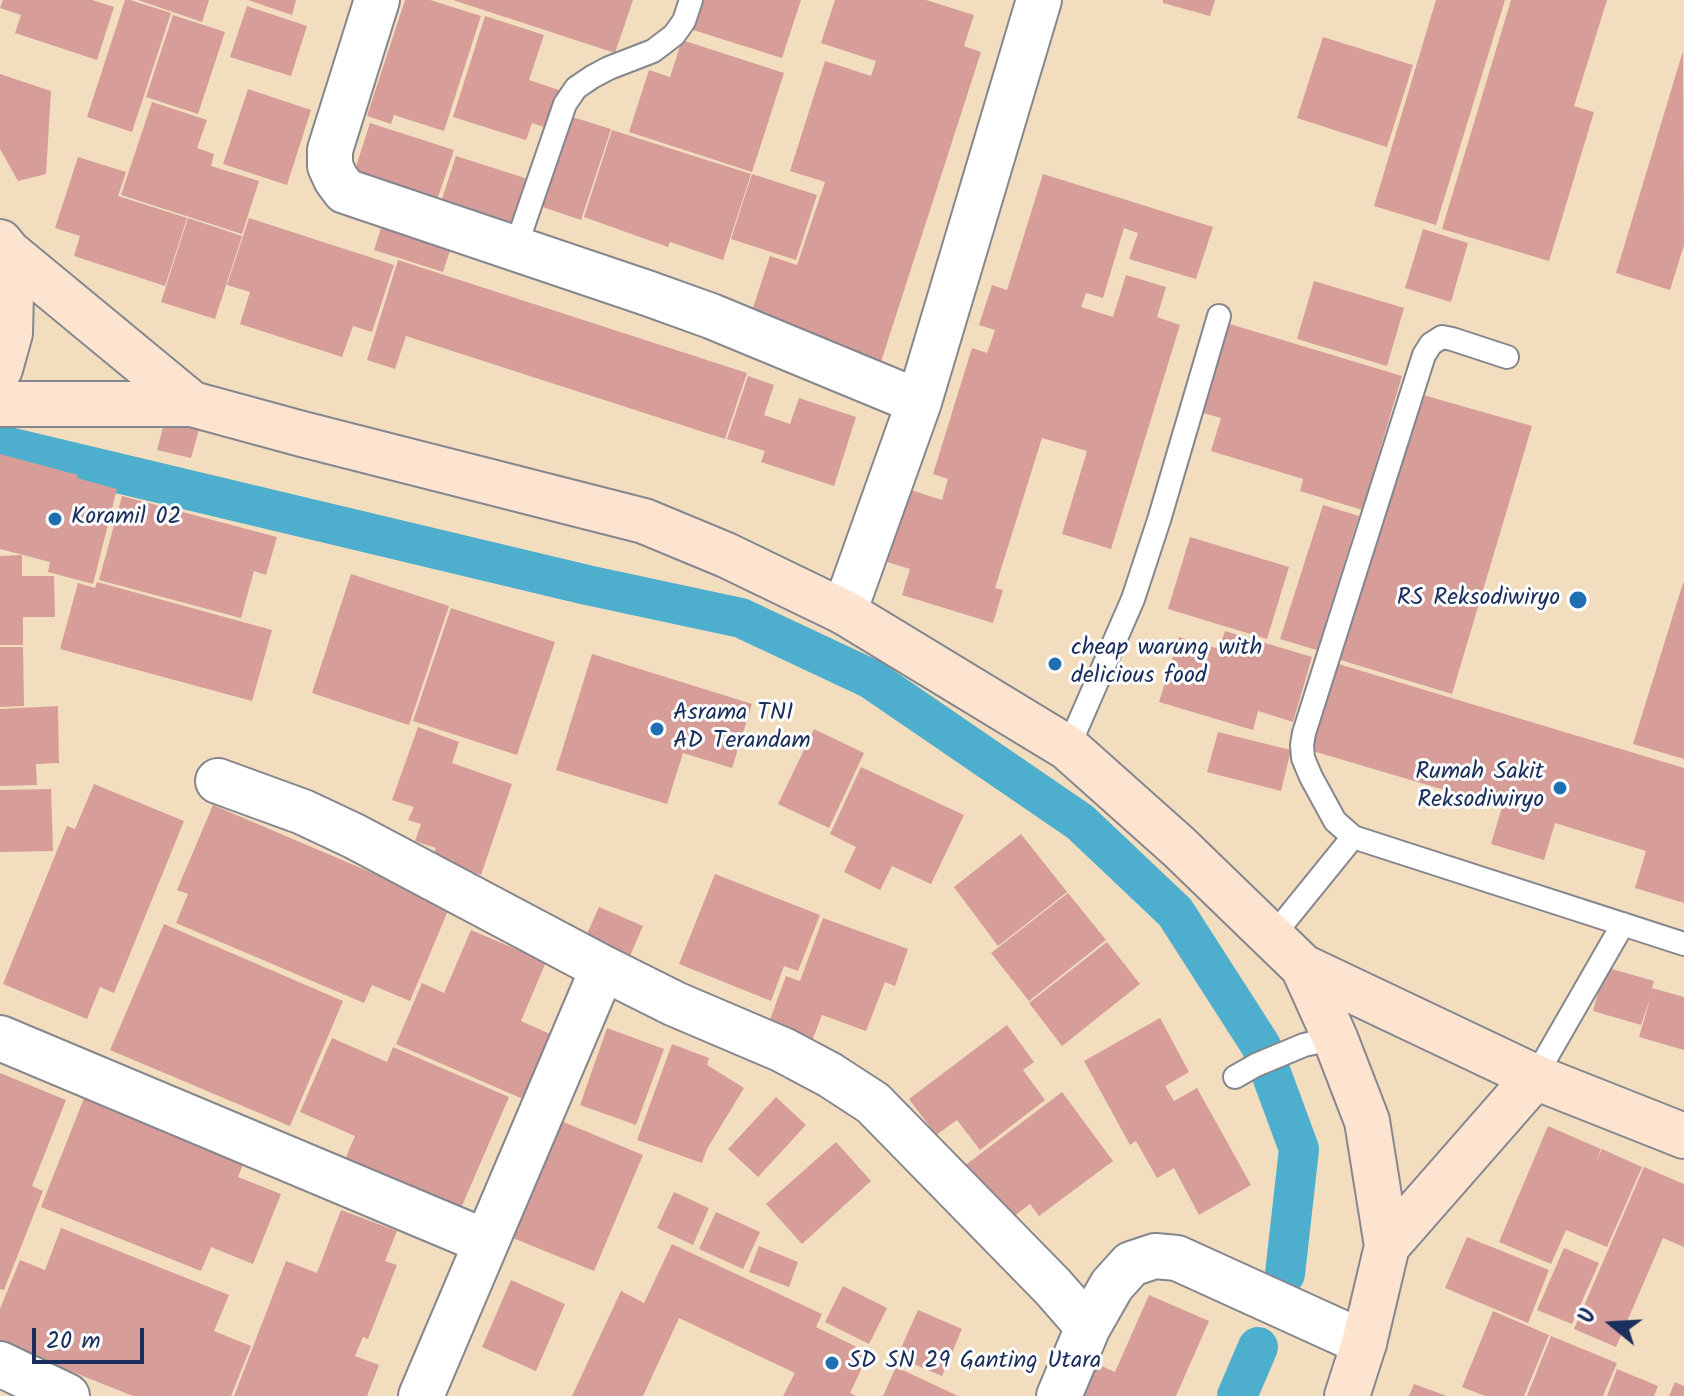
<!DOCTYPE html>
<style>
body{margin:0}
#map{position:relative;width:1684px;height:1396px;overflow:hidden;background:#f2debf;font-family:Kalam,sans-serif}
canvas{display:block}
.north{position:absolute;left:1572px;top:1284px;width:80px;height:80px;-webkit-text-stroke:6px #fff;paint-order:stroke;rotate:288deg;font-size:22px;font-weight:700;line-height:32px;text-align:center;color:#1b2f5e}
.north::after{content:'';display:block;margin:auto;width:28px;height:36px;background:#1b2f5e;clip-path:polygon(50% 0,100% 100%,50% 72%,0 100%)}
.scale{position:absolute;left:32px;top:1328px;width:112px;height:36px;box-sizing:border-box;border:4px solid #1b2f5e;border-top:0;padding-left:10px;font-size:24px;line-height:28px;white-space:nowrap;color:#1b2f5e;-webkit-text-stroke:6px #fff;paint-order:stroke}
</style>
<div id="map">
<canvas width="1684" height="1396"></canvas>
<div class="north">U</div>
<div class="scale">20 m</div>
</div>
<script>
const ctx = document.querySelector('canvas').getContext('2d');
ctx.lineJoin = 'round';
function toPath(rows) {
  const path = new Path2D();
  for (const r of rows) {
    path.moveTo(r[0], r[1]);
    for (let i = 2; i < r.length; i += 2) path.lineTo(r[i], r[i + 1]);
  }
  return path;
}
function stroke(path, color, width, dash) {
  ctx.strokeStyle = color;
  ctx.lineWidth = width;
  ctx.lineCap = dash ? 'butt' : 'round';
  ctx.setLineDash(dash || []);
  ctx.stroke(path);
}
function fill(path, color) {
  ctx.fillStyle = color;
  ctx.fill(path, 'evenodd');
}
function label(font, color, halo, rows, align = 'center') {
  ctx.font = font + ' Kalam,sans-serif';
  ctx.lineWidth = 6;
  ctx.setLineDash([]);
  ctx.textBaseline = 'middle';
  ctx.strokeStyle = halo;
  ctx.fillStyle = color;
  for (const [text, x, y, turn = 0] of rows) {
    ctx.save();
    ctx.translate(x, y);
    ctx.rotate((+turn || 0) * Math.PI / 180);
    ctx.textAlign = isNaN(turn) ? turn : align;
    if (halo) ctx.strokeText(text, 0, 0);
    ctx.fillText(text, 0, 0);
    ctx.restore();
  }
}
stroke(toPath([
 [4,446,587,585,741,618,871,679,1080,822,1175,912,1261,1046,1299,1149,1285,1274],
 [1237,1396,1258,1347]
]), '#4eaecd', 40);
fill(toPath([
 [3,0,92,0,114,7,97,60,15,33,21,15,0,8],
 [125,0,130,0,171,13,132,132,87,117],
 [138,0,209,0,202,22],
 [248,0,296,0,292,15],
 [405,0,430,0,481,16,444,131,394,115,391,124,367,116],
 [453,0,633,0,615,53],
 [700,0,801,0,782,58,690,29],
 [835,0,926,0,974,15,964,46,981,52,879,368,747,326,770,256,797,265,825,182,790,171,825,61,871,76,876,61,821,43],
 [1163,0,1215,0,1210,16,1163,3],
 [1436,0,1505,0,1436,225,1374,206],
 [1511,0,1607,0,1574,106,1594,112,1549,261,1442,229],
 [247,6,307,26,291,76,230,57],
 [173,15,225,32,198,114,146,97],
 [485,16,544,35,529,80,562,91,550,129,532,123,526,140,453,117],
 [1323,37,1413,65,1387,147,1297,118],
 [682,40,784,73,752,172,629,132,649,70,670,77],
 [1683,51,1684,245,1670,290,1616,273],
 [0,74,51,91,46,174,18,181,0,149],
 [248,89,311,110,287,185,223,164],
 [152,102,207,120,197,148,214,154,211,166,259,181,242,234,121,195],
 [566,115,611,129,581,220,537,205],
 [370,123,454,150,435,206,352,179],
 [612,130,751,174,723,260,670,242,668,247,584,217],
 [456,156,528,179,511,232,439,208],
 [78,157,126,172,118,196,187,218,165,286,74,256,80,236,55,228],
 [752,174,817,195,796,260,731,239],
 [1043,174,1213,227,1196,279,1129,259,1138,233,1124,228,1103,298,1086,293,1081,307,1113,317,1126,275,1166,287,1157,317,1180,325,1111,549,1062,534,1087,451,1042,438,995,588,1003,590,993,623,902,595,910,569,874,558,896,485,942,500,948,479,933,474,972,348,987,353,995,330,979,325,992,285,1007,290],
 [188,218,242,236,215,319,161,302],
 [249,218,394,265,372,332,353,326,342,357,240,324,250,292,227,285],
 [384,219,453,241,443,272,374,250],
 [1423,229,1468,243,1451,302,1405,288],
 [398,260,747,373,725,439,406,336,395,369,367,360],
 [1314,281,1404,308,1387,366,1297,339],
 [1223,322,1402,376,1362,510,1300,491,1303,479,1211,451,1221,418,1196,411],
 [748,376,774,385,764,415,790,424,799,398,856,417,834,486,761,462,765,451,727,439],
 [1416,393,1532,426,1452,694,1334,658],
 [166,416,200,426,191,458,157,450],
 [0,454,78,475,77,478,117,489,93,584,48,572,50,562,0,549],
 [122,496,277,537,266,575,254,571,241,618,99,580],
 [1323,505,1359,516,1317,650,1280,639],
 [1190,537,1289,567,1267,639,1168,609],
 [22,555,22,576,54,576,55,617,23,617,23,645,0,645,0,556],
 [351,574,449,606,409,725,312,693],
 [97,582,272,630,252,701,60,649,78,583,95,588],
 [1683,583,1684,583,1684,759,1633,744],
 [451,608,555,642,517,755,413,721],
 [1225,631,1312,657,1293,722,1258,711,1253,730,1159,702,1179,637,1219,649],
 [0,647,23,647,24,706,0,707],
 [592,654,752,704,732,768,683,753,667,804,556,770],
 [1332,662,1684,768,1684,903,1635,888,1646,851,1555,823,1544,860,1491,844,1502,807,1306,749],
 [58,706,59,763,36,764,37,785,0,786,0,709],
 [418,727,459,742,452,763,512,784,481,875,432,858,436,848,415,841,421,824,408,820,414,807,392,800],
 [814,729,864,753,829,828,778,804],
 [1218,732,1291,750,1281,791,1207,772],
 [861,767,964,815,931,884,892,866,880,890,844,872,856,847,830,834],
 [94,784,184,821,114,993,100,987,87,1019,3,984,67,826,75,829],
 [51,789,53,851,0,852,0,790],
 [213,805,450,906,410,1001,372,985,364,1003,176,923,188,894,177,890],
 [1021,834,1067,892,998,946,954,887],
 [715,874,820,915,798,971,784,966,771,1001,679,964],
 [1068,893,1106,940,1029,1001,991,953],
 [599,907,643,926,626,965,582,945],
 [823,918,908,949,895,986,885,982,866,1031,822,1015,812,1041,768,1025,786,976,800,981],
 [164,924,343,1001,290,1126,110,1050],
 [471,930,546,962,521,1021,550,1034,523,1099,396,1044,422,983,444,993],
 [1107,942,1140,984,1062,1046,1029,1003],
 [1605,967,1654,981,1652,988,1684,997,1684,1050,1639,1037,1651,996,1641,1025,1593,1011],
 [1160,1018,1189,1072,1165,1086,1174,1101,1197,1088,1251,1185,1199,1215,1174,1168,1157,1178,1136,1141,1130,1145,1084,1061],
 [1007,1025,1034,1062,1023,1070,1045,1100,980,1150,957,1120,936,1135,909,1099],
 [607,1028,664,1049,636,1125,580,1105],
 [332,1038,387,1062,393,1047,509,1097,458,1215,343,1164,355,1136,300,1112],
 [672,1044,709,1058,707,1065,744,1088,707,1149,702,1163,637,1140],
 [0,1073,66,1100,32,1186,43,1191,4,1290,0,1289],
 [88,1088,248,1152,238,1177,281,1194,253,1264,211,1247,201,1271,41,1207],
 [1062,1092,1113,1161,1039,1216,1030,1204,1001,1226,959,1170],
 [776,1097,806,1125,758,1177,728,1149],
 [561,1121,643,1155,594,1271,513,1238],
 [1548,1126,1601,1149,1595,1164,1602,1149,1642,1167,1607,1247,1566,1230,1551,1264,1499,1242],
 [836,1142,871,1181,802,1244,766,1204],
 [1644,1167,1684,1184,1684,1247,1663,1238,1616,1347,1574,1329],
 [674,1192,709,1208,693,1245,657,1228],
 [341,1210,397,1231,385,1261,397,1265,368,1339,363,1337,355,1356,379,1365,367,1396,234,1396,286,1261,317,1273],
 [716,1212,760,1232,743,1269,699,1249],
 [61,1228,229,1295,214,1331,251,1346,231,1396,133,1396,0,1343,0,1309,20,1260,45,1270],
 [1467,1237,1549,1270,1528,1323,1445,1288],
 [672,1244,822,1314,816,1327,869,1353,850,1393,856,1396,783,1396,795,1373,679,1318,643,1396,572,1396,621,1291,644,1303],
 [759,1246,798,1262,789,1287,749,1272],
 [1564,1248,1599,1263,1572,1324,1537,1310],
 [511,1280,565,1304,536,1371,482,1347],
 [843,1286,887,1308,869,1344,825,1322],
 [1149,1295,1209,1321,1176,1396,1080,1396,1095,1363,1115,1372],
 [918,1310,962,1329,942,1376,897,1357],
 [1493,1311,1549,1335,1524,1396,1485,1396,1462,1387],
 [1551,1336,1617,1363,1603,1396,1527,1396],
 [896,1367,958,1396,883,1396],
 [1617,1369,1658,1386,1654,1396,1607,1396],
 [1675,1382,1684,1386,1684,1396,1669,1396],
 [1414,1384,1447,1396,1409,1396]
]), '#d69d99');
const lane = toPath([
 [515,249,565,104,576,88,592,77,609,68,653,51,674,35,684,21,691,0],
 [1507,357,1452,339,1442,337,1431,344,1424,355,1304,733,1302,745,1303,758,1311,777,1335,821,1353,837,1684,944],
 [1068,748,1133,599,1159,520,1219,316],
 [1272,937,1353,837],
 [1235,1077,1256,1065,1304,1045,1335,1038],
 [1535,1077,1623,924]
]);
const street = toPath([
 [377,0,330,150,330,166,336,179,345,191,647,293,711,316,919,402],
 [844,612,919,402,1039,0],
 [218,781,303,812,354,836,603,968],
 [0,1038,486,1242],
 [1088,1327,1112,1285,1131,1264,1155,1256,1177,1258,1364,1343],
 [0,1364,67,1396],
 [421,1396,603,968,675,1004,783,1050,830,1075,873,1103,1053,1287,1088,1327,1059,1396]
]);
const secondary = toPath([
 [0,242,8,252,192,404],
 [0,369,10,333,11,292,8,252],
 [0,404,192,404,302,434,644,521,726,555,844,612,1068,748,1179,847,1303,967,1535,1077,1684,1136],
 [1303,967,1335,1038,1367,1121,1387,1246,1364,1343,1347,1396],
 [1387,1246,1535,1077]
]);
stroke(lane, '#86868e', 26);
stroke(street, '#86868e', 48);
stroke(secondary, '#86868e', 48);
stroke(lane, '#fff', 22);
stroke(street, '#fff', 44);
stroke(secondary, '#fde4d0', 44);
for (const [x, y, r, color] of [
 [55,519,8,"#1f6fb2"],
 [1578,600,10,"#1f6fb2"],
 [1055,664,8,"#1f6fb2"],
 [657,729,8,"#1f6fb2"],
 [1560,788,8,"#1f6fb2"],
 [832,1363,8,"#1f6fb2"]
]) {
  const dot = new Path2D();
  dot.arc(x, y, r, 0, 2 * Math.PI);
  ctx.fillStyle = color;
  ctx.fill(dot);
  stroke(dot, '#fff', 3);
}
label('24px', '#1b2f5e', '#fff', [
 ["Koramil 02",71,519],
 ["RS Reksodiwiryo",1560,600,"right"],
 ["cheap warung with",1071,650],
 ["delicious food",1071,678],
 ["Asrama TNI",673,715],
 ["AD Terandam",673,743],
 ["Rumah Sakit",1544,774,"right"],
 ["Reksodiwiryo",1544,802,"right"],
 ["SD SN 29 Ganting Utara",848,1363]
], 'left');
</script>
